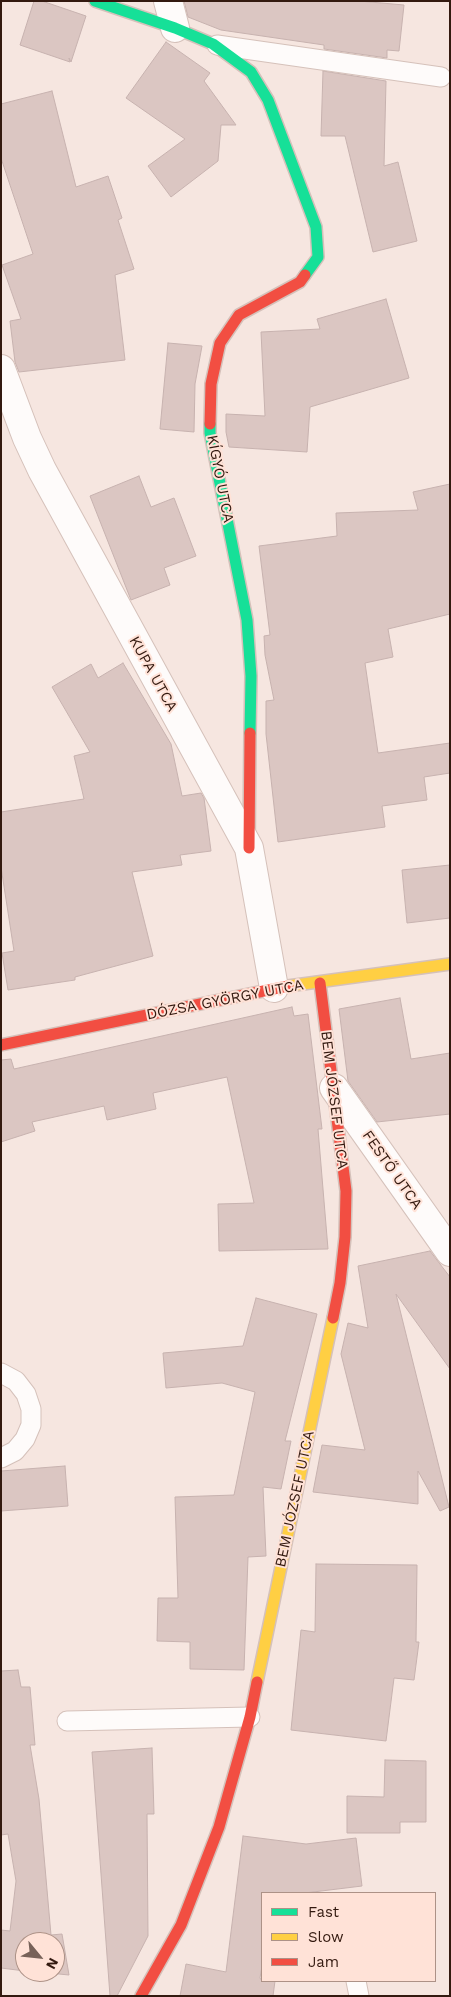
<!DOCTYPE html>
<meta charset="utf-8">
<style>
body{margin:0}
#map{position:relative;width:451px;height:1997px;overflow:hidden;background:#f6e6e0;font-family:"Work Sans",sans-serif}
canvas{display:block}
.frame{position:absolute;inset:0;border:2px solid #33190f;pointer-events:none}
.legend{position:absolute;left:261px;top:1892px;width:175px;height:90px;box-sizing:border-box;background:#ffe2d7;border:1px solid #ad9287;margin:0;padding:6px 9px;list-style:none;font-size:15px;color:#33190f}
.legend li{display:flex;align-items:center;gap:10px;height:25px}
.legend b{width:25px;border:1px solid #ad9287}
.north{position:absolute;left:15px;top:1932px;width:50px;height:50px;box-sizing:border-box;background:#ffe2d7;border:1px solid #ad9287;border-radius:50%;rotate:118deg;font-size:14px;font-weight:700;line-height:20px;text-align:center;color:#33190f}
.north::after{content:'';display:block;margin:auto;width:18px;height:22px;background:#776158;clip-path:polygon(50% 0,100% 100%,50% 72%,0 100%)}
</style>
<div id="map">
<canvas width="451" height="1997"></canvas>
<div class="frame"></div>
<ul class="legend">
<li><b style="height:6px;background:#16e098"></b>Fast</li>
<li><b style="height:6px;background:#ffcf43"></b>Slow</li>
<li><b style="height:6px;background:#f24e42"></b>Jam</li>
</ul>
<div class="north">N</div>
</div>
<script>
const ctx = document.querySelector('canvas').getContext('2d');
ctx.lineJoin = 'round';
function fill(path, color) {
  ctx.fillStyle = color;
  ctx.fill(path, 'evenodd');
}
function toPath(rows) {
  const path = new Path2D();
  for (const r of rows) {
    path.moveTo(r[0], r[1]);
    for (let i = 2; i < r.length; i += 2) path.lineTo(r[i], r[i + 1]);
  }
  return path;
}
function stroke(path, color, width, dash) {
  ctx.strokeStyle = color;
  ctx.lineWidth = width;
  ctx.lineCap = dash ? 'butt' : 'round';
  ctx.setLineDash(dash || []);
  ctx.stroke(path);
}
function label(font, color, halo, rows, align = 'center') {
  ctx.font = font + ' "Work Sans",sans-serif';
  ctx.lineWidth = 4;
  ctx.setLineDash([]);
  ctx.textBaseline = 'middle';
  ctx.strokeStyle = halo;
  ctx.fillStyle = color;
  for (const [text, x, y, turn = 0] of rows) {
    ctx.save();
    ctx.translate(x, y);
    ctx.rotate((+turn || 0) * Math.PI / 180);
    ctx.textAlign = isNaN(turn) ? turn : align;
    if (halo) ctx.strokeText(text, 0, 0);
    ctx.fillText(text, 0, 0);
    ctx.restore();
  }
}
const building = toPath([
 [34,1,42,1,86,16,71,62,69,58,70,62,20,45,34,1],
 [184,1,359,1,404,5,399,51,387,50,387,58,324,49,324,45,221,30,188,17,184,1],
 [166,42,210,73,204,81,236,125,221,125,218,161,171,197,148,166,185,139,126,98,166,42],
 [323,71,386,81,384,166,398,162,417,241,373,252,345,136,321,136,323,71],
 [52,91,76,187,108,176,122,218,118,220,134,269,115,275,125,360,19,372,15,362,10,321,21,319,2,265,33,254,1,158,1,104,52,91],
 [386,299,409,378,310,407,307,452,229,447,226,432,226,414,265,416,261,332,320,329,317,319,386,299],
 [168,343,202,346,195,384,194,432,160,429,168,343],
 [139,476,151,507,174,498,196,556,164,568,170,585,131,600,90,496,139,476],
 [450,484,450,614,388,629,393,657,365,663,378,753,450,743,450,773,424,777,427,800,382,806,385,827,278,842,266,734,266,701,274,700,265,655,264,636,270,635,259,546,337,536,336,513,418,510,413,492,450,484],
 [123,663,171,744,182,796,201,793,204,798,211,851,180,855,182,865,132,872,153,956,75,977,75,980,8,990,2,953,14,951,1,867,1,812,84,799,74,756,90,752,52,687,91,664,98,678,123,663],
 [450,865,450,918,407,923,402,870,450,865],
 [400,998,411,1059,450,1053,450,1114,377,1122,348,1081,339,1009,400,998],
 [292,1007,294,1016,308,1014,322,1129,318,1129,328,1249,219,1251,218,1204,254,1203,227,1077,153,1093,156,1109,107,1120,104,1106,32,1122,35,1131,1,1142,1,1060,11,1059,14,1069,292,1007],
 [430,1251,450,1277,450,1369,396,1294,449,1507,440,1511,418,1471,418,1504,313,1492,322,1445,365,1450,341,1354,348,1323,368,1328,358,1266,430,1251],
 [256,1298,317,1314,285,1441,291,1441,281,1489,263,1487,266,1556,248,1557,244,1670,190,1669,190,1642,157,1641,158,1598,178,1598,175,1497,234,1495,255,1392,222,1383,166,1388,163,1353,243,1346,256,1298],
 [65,1466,68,1506,1,1511,1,1471,65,1466],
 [316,1564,417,1565,416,1642,419,1642,414,1680,394,1678,386,1741,291,1730,301,1630,315,1632,316,1564],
 [18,1670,21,1687,30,1687,35,1745,30,1745,39,1799,51,1935,62,1934,69,1975,39,1972,55,1972,55,1942,25,1942,25,1971,1,1968,1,1930,10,1931,16,1881,8,1834,1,1835,1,1671,18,1670],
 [152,1748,154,1814,147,1814,148,1936,117,1996,110,1996,92,1752,152,1748],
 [385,1760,426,1761,426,1822,400,1822,400,1833,347,1833,347,1796,384,1797,385,1760],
 [243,1836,306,1844,356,1838,362,1886,305,1893,262,1893,262,1966,260,1978,262,1981,275,1981,273,1996,180,1996,186,1964,226,1972,243,1836]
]);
fill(building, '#dbc6c2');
stroke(building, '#c7b2af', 1);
const lane = toPath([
 [217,45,441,77],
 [1,1373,16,1381,26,1394,31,1409,31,1425,25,1439,15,1451,1,1458],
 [67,1721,250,1717],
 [356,1981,359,1996]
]);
const street = toPath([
 [168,1,175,28],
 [1,369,27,438,42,470,249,848,274,988],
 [334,1088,450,1252]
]);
const fast = toPath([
 [95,1,175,28,213,44,251,72,268,100,316,227,318,257,305,275],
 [210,424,210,433,247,620,251,676,250,733]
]);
const slow = toPath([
 [288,986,450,964],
 [257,1682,333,1318]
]);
const jam = toPath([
 [210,424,211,384,220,343,239,315,300,282,305,275],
 [249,848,250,733],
 [320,983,346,1191,345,1237,340,1283,333,1318],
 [1,1045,288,986],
 [141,1996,181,1925,219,1827,250,1717,257,1682]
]);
stroke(lane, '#d5c1ba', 21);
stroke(street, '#d5c1ba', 30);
stroke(fast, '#d5c1ba', 14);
stroke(slow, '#d5c1ba', 14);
stroke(jam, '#d5c1ba', 14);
stroke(lane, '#fefbfa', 19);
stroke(street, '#fefbfa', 28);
stroke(fast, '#16e098', 11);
stroke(slow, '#ffcf43', 11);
stroke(jam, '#f24e42', 11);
label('15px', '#33190f', '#ffe2d7', [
 ["KÍGYÓ UTCA",220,479,79],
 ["KUPA UTCA",153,674,61],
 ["DÓZSA GYÖRGY UTCA",225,1000,-11],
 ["BEM JÓZSEF UTCA",334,1100,83],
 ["FESTŐ UTCA",392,1170,55],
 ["BEM JÓZSEF UTCA",295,1499,-78]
]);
</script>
